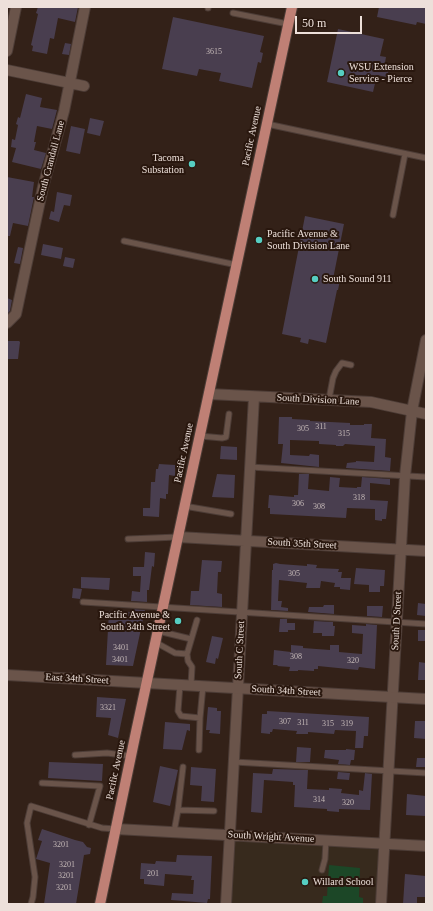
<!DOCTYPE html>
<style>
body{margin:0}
#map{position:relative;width:433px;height:911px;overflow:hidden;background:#332118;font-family:"Times New Roman",serif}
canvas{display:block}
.frame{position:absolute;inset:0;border:8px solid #ede0da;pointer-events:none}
.scale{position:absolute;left:295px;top:16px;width:67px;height:18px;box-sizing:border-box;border:2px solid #ede0da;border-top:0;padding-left:5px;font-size:12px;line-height:14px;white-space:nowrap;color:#ede0da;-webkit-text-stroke:3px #29170e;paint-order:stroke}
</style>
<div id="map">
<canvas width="433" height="911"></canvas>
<div class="frame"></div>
<div class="scale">50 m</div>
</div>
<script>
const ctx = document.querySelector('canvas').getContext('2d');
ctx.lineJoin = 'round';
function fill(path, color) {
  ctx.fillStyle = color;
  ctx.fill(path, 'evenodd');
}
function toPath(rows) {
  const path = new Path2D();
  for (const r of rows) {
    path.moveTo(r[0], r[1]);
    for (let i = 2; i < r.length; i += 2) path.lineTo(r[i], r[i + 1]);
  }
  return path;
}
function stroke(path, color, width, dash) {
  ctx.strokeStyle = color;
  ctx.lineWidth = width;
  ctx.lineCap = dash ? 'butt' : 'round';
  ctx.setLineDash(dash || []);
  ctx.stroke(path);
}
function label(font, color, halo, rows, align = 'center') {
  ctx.font = font + ' "Times New Roman",serif';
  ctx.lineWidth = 4;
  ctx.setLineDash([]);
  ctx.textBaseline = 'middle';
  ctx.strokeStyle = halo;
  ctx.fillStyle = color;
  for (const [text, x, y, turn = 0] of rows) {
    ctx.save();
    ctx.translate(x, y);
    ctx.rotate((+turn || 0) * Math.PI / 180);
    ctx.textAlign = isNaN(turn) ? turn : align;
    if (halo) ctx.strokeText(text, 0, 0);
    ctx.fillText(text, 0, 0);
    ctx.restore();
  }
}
fill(toPath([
 [230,835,385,844,381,904,226,904]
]), '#372a1d');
fill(toPath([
 [329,865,360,868,359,897,363,898,363,904,322,904,323,896,327,896]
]), '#1c4727');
fill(toPath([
 [38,7,78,7,75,22,58,18,54,39,50,38,47,54,32,51,33,46,31,45,38,14,36,13],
 [379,7,426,7,426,24,417,22,416,25,377,17],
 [173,17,264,36,260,52,263,53,261,63,258,62,252,88,219,81,221,73,199,69,197,76,162,69],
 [338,29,384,39,380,56,386,57,384,68,389,69,387,77,377,75,373,92,327,82],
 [65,43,71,44,69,55,62,54],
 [26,94,42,98,40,107,57,110,52,129,37,126,34,142,36,142,34,150,46,153,41,169,12,162,16,148,11,147,12,139,15,140,18,125,16,124,18,117,20,118],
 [90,118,104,121,100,136,87,133],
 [71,126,85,129,80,154,66,151],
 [7,177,34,182,32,197,34,197,28,226,13,223,10,236,7,236],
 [57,192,72,195,70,206,64,205,59,222,49,219,51,211,54,212],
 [305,216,344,224,333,279,340,280,338,290,337,290,326,343,309,339,308,344,300,342,301,338,282,334],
 [43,244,63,248,61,259,41,255],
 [18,247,23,248,20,264,14,263],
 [65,257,75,259,73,268,63,266],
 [7,298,12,300,10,311,7,314],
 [8,341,19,341,20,342,18,359,8,359],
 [279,417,292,417,292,419,310,420,310,421,350,423,350,425,364,425,364,424,372,424,371,438,386,439,385,457,391,458,390,471,346,468,347,463,356,462,356,461,374,462,375,446,345,444,343,446,336,446,336,445,319,444,319,441,290,440,290,455,309,456,310,454,319,455,319,467,281,463,283,444,278,444],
 [221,446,237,447,237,460,220,459],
 [159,464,175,465,175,476,169,475,168,494,166,494,166,499,160,498,159,517,143,516,143,508,150,508,151,482,155,482,156,469,158,469],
 [217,474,235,475,234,498,212,497],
 [299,474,309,474,308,489,329,491,330,477,340,478,339,487,357,488,357,487,361,487,362,477,390,479,390,485,370,483,370,500,388,501,386,519,382,519,382,521,375,520,375,509,347,508,346,518,270,514,270,508,268,508,269,495,294,497,294,495,298,495],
 [145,552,155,553,154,567,152,566,149,590,147,590,147,602,131,601,132,591,140,592,141,576,133,576,133,567,144,567],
 [202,560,222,561,221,572,218,572,217,593,222,594,222,607,190,605,191,591,199,591],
 [276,563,280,564,307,566,307,564,317,565,316,568,339,569,338,572,342,572,341,578,351,578,350,590,340,589,340,587,334,587,335,583,321,581,320,588,306,588,307,583,279,580,278,601,282,601,281,607,288,608,288,611,271,610,272,570,273,570,273,564],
 [356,568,385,570,384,586,380,586,380,592,369,592,369,585,354,584],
 [81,577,110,578,109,590,81,588],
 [73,588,82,589,80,599,72,598],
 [418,603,426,604,426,616,417,615],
 [324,605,334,605,334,614,308,612,309,607,323,607],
 [367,606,383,606,382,617,367,616],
 [131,609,145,610,133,666,106,665,109,611,131,612],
 [280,619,287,619,287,623,295,623,295,630,288,630,288,632,279,632],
 [314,621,333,622,333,626,335,626,334,636,322,636,322,633,313,633],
 [366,624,377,625,375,669,359,667,358,670,318,666,318,669,314,669,314,671,298,670,298,671,289,671,290,667,277,666,278,665,273,665,274,650,291,652,291,645,303,646,303,648,330,650,330,645,339,645,339,652,362,654,363,634,352,633,352,625,366,626],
 [418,630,426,630,426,641,418,641],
 [212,636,223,638,218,659,216,658,215,664,206,662],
 [419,662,426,663,426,680,418,680],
 [97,697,126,699,118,738,108,735,111,718,96,717],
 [208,707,217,708,217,711,221,711,220,734,209,733,210,730,206,730],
 [267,711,369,717,368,736,364,736,363,748,355,748,356,731,335,730,334,734,308,732,308,734,296,734,297,731,273,729,272,732,270,732,270,734,261,733,262,714,267,714],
 [415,721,426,721,426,739,414,738],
 [165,722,190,724,190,731,187,730,182,750,163,749],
 [297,747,311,748,310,762,296,762],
 [346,749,355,750,354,760,351,760,350,765,338,764,339,760,324,758,325,750,346,750],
 [417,758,426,758,426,767,416,767],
 [49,762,103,764,102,781,48,778],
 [160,766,178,770,170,806,153,802],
 [191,767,216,769,214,802,201,801,202,786,190,785],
 [273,769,308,770,307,789,329,790,329,788,342,789,341,793,359,795,359,790,363,791,365,773,372,774,370,810,339,809,339,812,327,811,327,809,294,807,295,785,293,785,293,782,264,780,262,813,251,812,253,773,272,774],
 [338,772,350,773,349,780,337,779],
 [407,794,426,796,426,816,406,815],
 [42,829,75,840,83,842,87,847,91,848,90,854,84,855,76,904,44,904,50,863,36,859,42,841,38,840],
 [177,855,212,856,210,899,208,899,207,903,171,900,172,893,193,894,194,880,191,880,192,876,165,874,164,886,144,884,144,879,140,879,141,863,155,864,156,861,176,862],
 [405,874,426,876,426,897,417,897,417,904,403,904]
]), '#493e4f');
const service = toPath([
 [208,8,208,7],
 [233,13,288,24],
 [267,124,426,158],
 [393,215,405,154],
 [124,241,237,265],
 [329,399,333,378,336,371,342,363,351,365],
 [200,436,222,438,226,437,229,414],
 [250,467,426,477],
 [184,506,231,514],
 [128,539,178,537],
 [83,602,426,624],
 [158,631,191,639],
 [155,642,175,653,187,654],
 [180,685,178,711,181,716,200,718],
 [191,685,192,667,188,661,187,654,197,620],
 [199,750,200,718,203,686],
 [75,755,107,753,131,756],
 [234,762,426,773],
 [42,783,100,786,89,825],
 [178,810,214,811],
 [174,832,178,810,183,767],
 [322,870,325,859,326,840],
 [31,904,33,897,35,877,27,823,31,806,102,828,116,829]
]);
const minor = toPath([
 [7,51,16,7],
 [7,70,84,86],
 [7,323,16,314,43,187,64,111,85,7],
 [209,394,371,402,426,414],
 [178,537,426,551],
 [116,829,426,846],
 [226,904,254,397],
 [381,904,405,476,412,411,426,340]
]);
const tertiary = toPath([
 [7,675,426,699]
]);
const primary = toPath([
 [100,904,136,732,292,7]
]);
stroke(service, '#4d3d37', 7);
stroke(minor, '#4d3d37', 12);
stroke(tertiary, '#4d3d37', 12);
stroke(primary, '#4d3d37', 12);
stroke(service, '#6a544a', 5);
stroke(minor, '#6a544a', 10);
stroke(tertiary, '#6a544a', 10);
stroke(primary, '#bf8075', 10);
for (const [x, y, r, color] of [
 [341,73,4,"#56cec2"],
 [192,164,4,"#56cec2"],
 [259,240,4,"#56cec2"],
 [315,279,4,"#56cec2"],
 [178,621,4,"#56cec2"],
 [305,882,4,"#56cec2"]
]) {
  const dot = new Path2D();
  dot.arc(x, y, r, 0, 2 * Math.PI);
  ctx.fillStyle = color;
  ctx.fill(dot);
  stroke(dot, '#29170e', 1.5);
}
label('8px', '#c4b8b7', null, [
 ["3615",214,52],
 ["311",321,427],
 ["305",303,429],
 ["315",344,434],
 ["318",359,498],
 ["306",298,504],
 ["308",319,507],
 ["305",294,574],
 ["3401",121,648],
 ["308",296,657],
 ["3401",120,660],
 ["320",353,661],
 ["3321",108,708],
 ["307",285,722],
 ["311",303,723],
 ["315",328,724],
 ["319",347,724],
 ["314",319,800],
 ["320",348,803],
 ["3201",61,845],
 ["3201",67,865],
 ["201",153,874],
 ["3201",66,876],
 ["3201",64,888]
]);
label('10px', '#ede0da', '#29170e', [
 ["WSU Extension",349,67],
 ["Service - Pierce",349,79],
 ["Tacoma",184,158,"right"],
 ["Substation",184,170,"right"],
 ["Pacific Avenue &",267,234],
 ["South Division Lane",267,246],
 ["South Sound 911",323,279],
 ["Pacific Avenue &",170,615,"right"],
 ["South 34th Street",170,627,"right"],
 ["Willard School",313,882]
], 'left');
label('10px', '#ede0da', '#29170e', [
 ["Pacific Avenue",252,136,-78],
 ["South Crandall Lane",51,161,-75],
 ["South Division Lane",318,400,3],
 ["Pacific Avenue",184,453,-78],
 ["South 35th Street",302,544,3],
 ["South D Street",397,621,-87],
 ["South C Street",240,650,-87],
 ["East 34th Street",77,679,3],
 ["South 34th Street",286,691,3],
 ["Pacific Avenue",116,770,-78],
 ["South Wright Avenue",271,837,3]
]);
</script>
